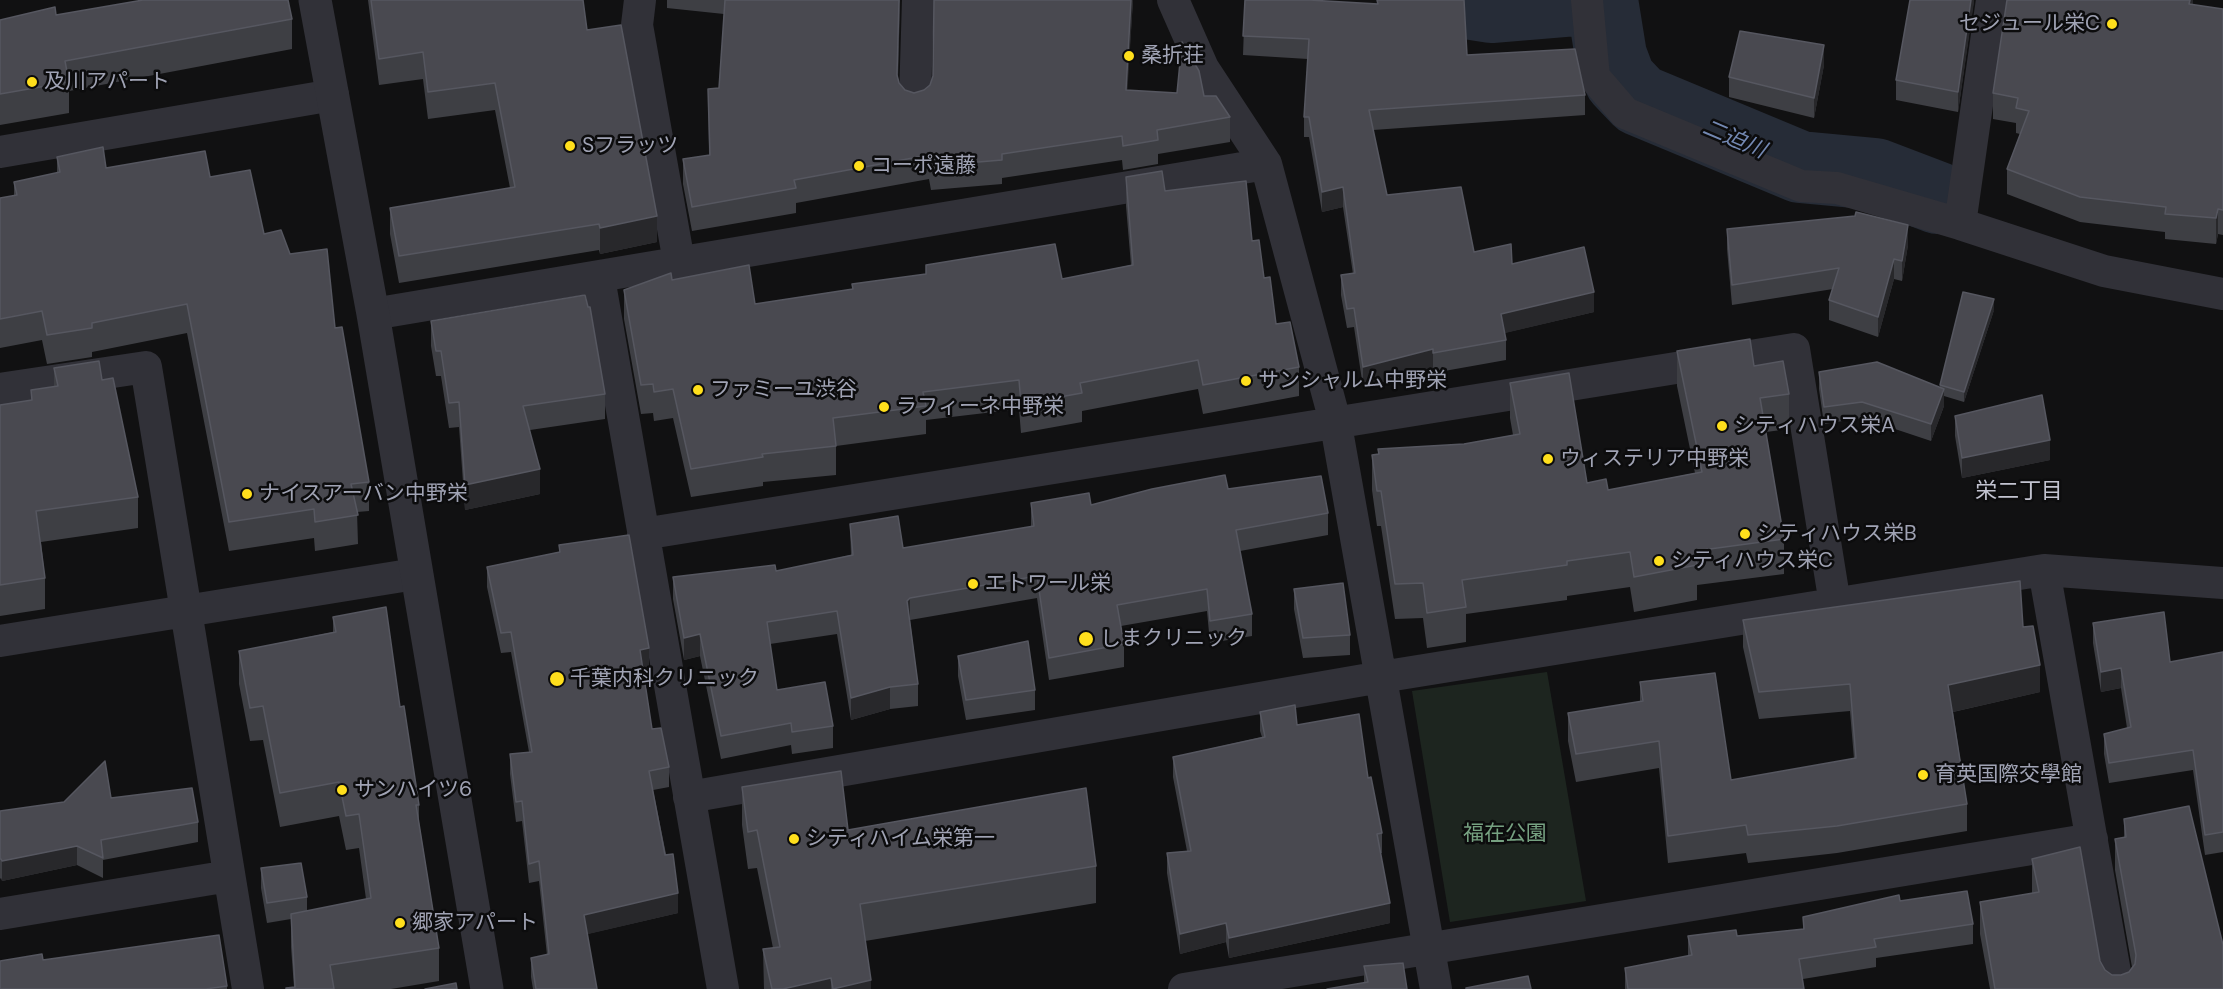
<!DOCTYPE html>
<meta charset="utf-8">
<style>
body{margin:0}
canvas{display:block;background:#111112}
</style>
<canvas width="2223" height="989"></canvas>
<script>
const ctx = document.querySelector('canvas').getContext('2d');
ctx.lineJoin = 'round';
function fill(path, color) {
  ctx.fillStyle = color;
  ctx.fill(path, 'evenodd');
}
function toPath(rows) {
  const path = new Path2D();
  for (const r of rows) {
    path.moveTo(r[0], r[1]);
    for (let i = 2; i < r.length; i += 2) path.lineTo(r[i], r[i + 1]);
  }
  return path;
}
function stroke(path, color, width, dash) {
  ctx.strokeStyle = color;
  ctx.lineWidth = width;
  ctx.lineCap = dash ? 'butt' : 'round';
  ctx.setLineDash(dash || []);
  ctx.stroke(path);
}
function label(font, color, halo, rows, align = 'center') {
  ctx.font = font + ' "DM Sans","Noto Sans JP",sans-serif';
  ctx.lineWidth = 5;
  ctx.setLineDash([]);
  ctx.textBaseline = 'middle';
  ctx.strokeStyle = halo;
  ctx.fillStyle = color;
  for (const [text, x, y, turn = 0] of rows) {
    ctx.save();
    ctx.translate(x, y);
    ctx.rotate((+turn || 0) * Math.PI / 180);
    ctx.textAlign = isNaN(turn) ? turn : align;
    if (halo) ctx.strokeText(text, 0, 0);
    ctx.fillText(text, 0, 0);
    ctx.restore();
  }
}
fill(toPath([
 [1547,672,1586,901,1450,922,1412,691]
]), '#1d251f');
stroke(toPath([
 [1446,0,1491,7,1575,0],
 [1602,0,1611,56,1620,80,1639,100,1800,167,1875,174,1938,198]
]), '#262c37', 72);
stroke(toPath([
 [640,0,637,25,679,262],
 [1173,0,1203,68,1266,164,1336,425,1436,989],
 [1587,0,1594,77,1625,113,1801,186,1837,188,1960,224,2104,271,2223,294],
 [915,99,918,0],
 [0,152,333,95],
 [1960,224,1992,0],
 [599,278,723,989],
 [373,314,1266,164],
 [0,389,146,367,248,989],
 [643,534,1794,349,1835,604],
 [2044,570,2118,989],
 [0,641,415,574],
 [689,797,1381,677,2044,570,2223,583],
 [0,914,229,876],
 [1184,989,2092,839]
]), '#313138', 32);
stroke(toPath([
 [315,0,373,314,487,989]
]), '#313138', 33);
fill(toPath([
 [368,0,583,0,587,30,657,242,600,254,599,250,399,283,390,234,390,208,510,188,495,110,428,119,423,79,379,85],
 [667,0,900,0,898,78,899,83,905,90,914,93,924,90,930,85,933,76,934,0,1133,0,1127,90,1204,96,1230,117,1230,142,1158,154,1158,164,1123,170,1122,160,1002,178,1002,184,931,190,929,179,796,203,796,213,692,231,683,184,683,159,709,155,708,89,719,88,724,14,667,8],
 [1245,0,1467,55,1585,95,1585,115,1373,130,1387,195,1474,252,1512,264,1594,312,1504,333,1506,340,1506,360,1433,373,1433,369,1363,387,1354,327,1347,328,1341,295,1341,275,1353,274,1343,207,1322,212,1309,137,1304,137,1304,117,1308,59,1243,55],
 [1974,0,1958,112,1896,100,1896,80],
 [2193,0,2193,5,2223,9,2223,235,2218,234,2216,244,2165,239,2165,232,2080,222,2007,194,2007,169,2020,134,2016,133,2016,123,1993,119,1993,93],
 [56,15,292,19,292,49,69,91,69,113,0,125,0,20],
 [1824,65,1814,118,1729,97,1729,77],
 [57,157,106,168,210,177,264,234,290,254,335,328,369,482,369,511,357,512,358,544,315,551,314,538,229,551,187,333,92,352,92,357,47,364,42,340,0,348,0,198,14,196,14,182,57,173],
 [1126,177,1165,191,1252,241,1264,278,1276,324,1299,367,1299,396,1203,414,1198,389,1082,411,1082,422,1021,433,1019,409,926,420,926,434,836,446,836,475,763,482,763,486,691,497,673,418,654,421,653,413,641,414,624,319,624,290,672,280,755,304,852,289,852,284,926,274,926,265,1062,279,1131,265,1126,206],
 [1727,229,1908,245,1902,281,1894,279,1878,337,1829,320,1829,300,1833,289,1732,305,1727,249],
 [1994,310,1964,402,1944,396,1944,406,1931,441,1862,418,1824,424,1819,389,1819,372,1940,387,1940,385],
 [431,321,605,394,605,419,530,430,540,494,465,510,459,427,449,428,441,376,436,376,431,346],
 [1677,351,1754,366,1789,394,1789,429,1766,432,1784,539,1784,574,1697,585,1697,600,1634,612,1630,587,1567,596,1567,600,1466,614,1466,642,1427,648,1423,618,1395,619,1381,526,1377,526,1372,490,1372,455,1378,454,1378,449,1464,444,1513,435,1510,418,1510,383,1587,483,1608,490,1695,473,1677,386],
 [54,368,102,380,138,497,138,528,41,542,45,578,45,609,0,616,0,405,31,401,31,390,54,387],
 [1955,416,2050,460,1962,478,1955,436],
 [1228,489,1328,513,1328,535,1240,551,1252,614,1252,636,1210,643,1207,611,1121,626,1124,644,1124,667,1049,680,1037,598,910,620,918,684,918,706,890,709,851,720,837,634,770,644,777,690,833,726,833,748,792,754,791,745,721,759,700,656,684,660,673,599,673,577,776,571,851,555,850,524,903,548,1031,527,1031,503,1091,505],
 [559,545,649,668,643,670,652,729,669,767,669,787,653,790,678,913,587,934,597,989,533,989,531,977,531,958,547,955,539,881,529,883,522,821,516,822,510,774,510,754,529,752,511,652,501,653,487,587,487,567,559,552],
 [1294,589,1350,635,1350,655,1303,658,1294,609],
 [333,617,400,707,419,805,419,822,439,948,439,981,391,989,286,989,294,987,291,947,291,919,267,923,261,888,261,868,307,897,307,911,366,899,359,848,346,850,339,816,280,827,263,740,250,741,239,684,239,651,333,632],
 [1743,620,2023,627,2040,692,1953,712,1967,804,1967,831,1837,853,1748,863,1746,853,1668,863,1659,768,1576,782,1568,741,1568,713,1640,702,1640,682,1731,780,1854,759,1850,711,1759,719,1743,647],
 [2093,623,2170,662,2223,652,2223,852,2205,855,2193,770,2109,783,2104,754,2104,734,2127,728,2121,688,2101,692,2093,643],
 [958,656,1035,690,1035,710,966,720,958,676],
 [1260,712,1297,725,1368,778,1382,833,1382,853,1380,853,1390,923,1229,958,1226,942,1180,954,1167,873,1167,853,1187,851,1173,777,1173,757,1262,737,1260,731],
 [742,787,848,830,1096,866,1096,903,865,941,871,989,764,989,763,949,773,948,757,868,748,869,742,825],
 [111,798,198,822,198,842,103,860,103,878,77,865,2,881,1,878,0,879,0,811],
 [2124,819,2223,989,1990,989,1980,934,1980,902,2032,894,2032,859,2100,961,2105,970,2112,975,2121,975,2129,972,2132,967,2115,870,2115,839,2124,837],
 [1900,901,1973,924,1973,944,1876,958,1876,967,1803,979,1804,989,1625,989,1625,968,1688,956,1688,936,1737,936,1803,929,1803,917],
 [43,960,227,986,227,989,0,989],
 [1364,966,1407,989,1364,983]
]), '#3e3f44');
fill(toPath([
 [899,0,900,4,897,99,897,75],
 [1131,0,1133,0,1126,114,1126,90],
 [1971,0,1974,0,1974,2,1958,112,1958,92],
 [2190,0,2193,0,2193,6,2189,4],
 [1824,45,1824,65,1814,118,1814,98],
 [1343,187,1343,207,1322,212,1322,192],
 [2218,209,2218,234,2216,244,2216,218],
 [657,216,657,242,600,254,600,228],
 [1908,225,1908,245,1902,281,1902,261],
 [1894,259,1894,279,1878,337,1878,317],
 [1594,292,1594,312,1501,334,1501,314],
 [1994,299,1994,310,1964,402,1964,392],
 [1433,349,1433,369,1363,387,1363,367],
 [1944,389,1944,406,1931,441,1931,424],
 [2050,440,2050,460,1962,478,1962,458],
 [540,469,540,494,465,510,465,485],
 [910,598,910,620,907,601],
 [700,634,700,656,684,660,684,638],
 [649,648,649,668,640,670,640,650],
 [2040,665,2040,692,1948,713,1948,685],
 [2121,668,2121,688,2101,692,2101,672],
 [890,687,890,709,851,720,851,698],
 [77,846,77,865,2,881,2,861],
 [678,893,678,913,584,935,584,915],
 [1390,903,1390,923,1229,958,1229,938],
 [1226,923,1226,942,1180,954,1180,934],
 [831,978,831,989,783,989],
 [871,980,871,989,833,989]
]), '#28282b');
const building = toPath([
 [143,0,288,0,292,19,65,61,69,82,0,94,0,20,55,7,56,15,143,0],
 [371,0,583,0,587,30,621,25,657,216,600,228,599,224,399,256,390,208,515,187,495,83,428,92,423,52,379,59,371,0],
 [725,0,899,0,897,75,899,83,905,90,914,93,924,90,930,85,933,76,934,0,1131,0,1126,90,1177,93,1182,42,1199,71,1204,96,1216,96,1230,117,1157,130,1158,140,1123,146,1122,136,1002,154,1002,160,931,166,929,155,794,180,796,188,692,207,683,159,710,155,708,89,719,88,725,0],
 [1245,0,1309,0,1378,4,1377,0,1464,0,1467,55,1575,49,1585,95,1369,110,1387,195,1461,187,1474,252,1511,244,1512,264,1584,247,1594,292,1501,314,1506,340,1433,353,1433,349,1363,367,1354,308,1347,309,1341,275,1355,273,1343,187,1322,192,1309,117,1304,117,1309,39,1243,36,1245,0],
 [1910,0,1971,0,1958,92,1896,80,1910,0],
 [2007,0,2190,0,2189,4,2223,9,2223,210,2218,209,2216,218,2165,214,2166,207,2080,197,2007,169,2029,111,2016,108,2018,98,1993,93,2007,0],
 [1740,31,1824,45,1814,98,1729,77,1740,31],
 [103,147,106,168,205,151,210,177,250,170,264,234,281,230,290,254,327,249,335,328,342,327,369,482,351,484,358,515,315,522,314,509,229,522,187,304,92,323,92,328,47,335,42,311,0,319,0,198,17,195,14,182,60,172,57,157,103,147],
 [1162,171,1165,191,1246,181,1252,241,1259,240,1264,278,1270,277,1276,324,1290,322,1299,367,1203,385,1198,360,1080,383,1082,393,1021,404,1019,380,923,392,926,406,833,418,836,446,762,454,763,457,691,469,673,389,654,392,653,384,641,385,624,290,671,273,672,280,749,265,755,304,853,289,852,284,926,274,926,265,1055,244,1062,279,1133,265,1126,177,1162,171],
 [1856,212,1908,225,1902,261,1894,259,1878,317,1829,300,1839,268,1732,285,1727,229,1855,216,1856,212],
 [1963,292,1994,299,1964,392,1940,385,1963,292],
 [585,295,588,307,590,307,605,394,523,406,540,469,465,485,459,402,449,403,441,351,436,351,431,321,585,295],
 [1750,339,1754,366,1783,361,1789,394,1760,398,1784,539,1695,551,1697,565,1634,577,1630,552,1567,561,1567,565,1462,580,1466,607,1427,613,1423,583,1395,584,1381,491,1377,491,1372,455,1379,454,1378,449,1464,444,1520,434,1510,383,1569,373,1587,483,1606,479,1608,490,1702,472,1677,351,1750,339],
 [99,361,102,380,113,378,138,497,36,511,45,578,0,585,0,405,32,400,31,390,58,386,54,368,99,361],
 [1877,362,1944,389,1931,424,1862,402,1824,407,1819,372,1877,362],
 [2042,395,2050,440,1962,458,1955,416,2042,395],
 [1225,475,1228,489,1321,476,1328,513,1236,530,1252,614,1210,621,1207,589,1117,605,1124,644,1049,658,1037,576,910,598,907,601,918,684,890,687,851,698,837,611,767,622,777,690,825,682,833,726,792,732,791,723,721,736,700,634,684,638,673,577,775,565,776,571,853,555,850,524,898,516,903,548,1034,526,1031,503,1089,493,1091,505,1152,489,1225,475],
 [629,535,649,648,640,650,652,729,661,728,669,767,649,771,665,855,673,854,678,893,584,915,597,989,536,989,531,958,549,954,539,861,529,864,522,801,516,802,510,754,532,752,511,632,501,633,487,567,560,552,559,545,629,535],
 [2020,581,2023,627,2033,626,2040,665,1948,685,1967,804,1837,826,1748,835,1746,825,1668,836,1659,741,1576,754,1568,713,1643,701,1640,682,1715,673,1731,780,1856,758,1850,684,1759,692,1743,620,2020,581],
 [1343,583,1350,635,1303,638,1294,589,1343,583],
 [386,607,400,707,404,706,419,805,416,805,439,948,330,965,334,989,286,989,286,988,295,987,291,914,371,898,359,814,346,816,339,782,280,793,263,706,250,708,239,651,336,632,333,617,386,607],
 [2164,612,2170,662,2223,652,2223,832,2205,835,2193,750,2109,763,2104,734,2131,727,2121,668,2101,672,2093,623,2164,612],
 [1028,641,1035,690,966,700,958,656,1028,641],
 [1295,705,1297,725,1359,714,1368,778,1371,777,1382,833,1377,834,1390,903,1229,938,1226,923,1180,934,1167,853,1191,851,1173,757,1265,737,1260,712,1295,705],
 [105,761,111,798,192,788,198,822,101,840,103,858,77,846,2,861,1,859,0,859,0,811,64,802,105,761],
 [841,771,848,830,1086,788,1096,866,860,904,871,980,833,989,831,978,783,989,772,989,763,949,780,947,757,830,748,832,742,787,841,771],
 [2189,806,2223,945,2223,989,1995,989,1980,902,2039,892,2032,859,2080,847,2100,961,2105,970,2112,975,2121,975,2129,972,2135,964,2136,955,2115,839,2126,837,2124,819,2189,806],
 [301,863,307,897,267,903,261,868,301,863],
 [1967,891,1973,924,1874,939,1876,947,1799,959,1804,989,1628,989,1625,968,1692,955,1688,936,1736,930,1737,936,1804,929,1803,917,1899,895,1900,901,1967,891],
 [219,935,227,986,206,989,0,989,0,961,42,954,43,960,219,935],
 [1403,963,1407,989,1327,989,1368,982,1364,966,1403,963],
 [1528,976,1531,989,1466,989,1466,988,1528,976],
 [456,983,457,989,425,989,456,983]
]);
fill(building, '#494950');
stroke(building, '#565760', 1.5);
for (const [x, y, r, color] of [
 [2112,24,6,"#ffdf1c"],
 [1129,56,6,"#ffdf1c"],
 [32,82,6,"#ffdf1c"],
 [570,146,6,"#ffdf1c"],
 [859,166,6,"#ffdf1c"],
 [1246,381,6,"#ffdf1c"],
 [698,390,6,"#ffdf1c"],
 [884,407,6,"#ffdf1c"],
 [1722,426,6,"#ffdf1c"],
 [1548,459,6,"#ffdf1c"],
 [247,494,6,"#ffdf1c"],
 [1745,534,6,"#ffdf1c"],
 [1659,561,6,"#ffdf1c"],
 [973,584,6,"#ffdf1c"],
 [1086,639,8,"#ffdf1c"],
 [557,679,8,"#ffdf1c"],
 [1923,775,6,"#ffdf1c"],
 [342,790,6,"#ffdf1c"],
 [794,839,6,"#ffdf1c"],
 [400,923,6,"#ffdf1c"]
]) {
  const dot = new Path2D();
  dot.arc(x, y, r, 0, 2 * Math.PI);
  ctx.fillStyle = color;
  ctx.fill(dot);
  stroke(dot, '#0c0c0d', 2);
}
label('21px', '#a0a3b4', '#0c0c0d', [
 ["セジュール栄C",2100,24,"right"],
 ["桑折荘",1141,56],
 ["及川アパート",44,82],
 ["Sフラッツ",582,146],
 ["コーポ遠藤",871,166],
 ["サンシャルム中野栄",1258,381],
 ["ファミーユ渋谷",710,390],
 ["ラフィーネ中野栄",896,407],
 ["シティハウス栄A",1734,426],
 ["ウィステリア中野栄",1560,459],
 ["ナイスアーバン中野栄",259,494],
 ["シティハウス栄B",1757,534],
 ["シティハウス栄C",1671,561],
 ["エトワール栄",985,584],
 ["しまクリニック",1100,639],
 ["千葉内科クリニック",570,679],
 ["育英国際交學館",1935,775],
 ["サンハイツ6",354,790],
 ["シティハイム栄第一",806,839],
 ["郷家アパート",412,923]
], 'left');
label('21px', '#76a181', '#0c0c0d', [
 ["福在公園",1505,834]
]);
label('italic 22px', '#7489b3', '#0c0c0d', [
 ["二迫川",1734,140,23]
]);
label('22px', '#c2c3d0', '#0c0c0d', [
 ["栄二丁目",2019,492]
]);
</script>
